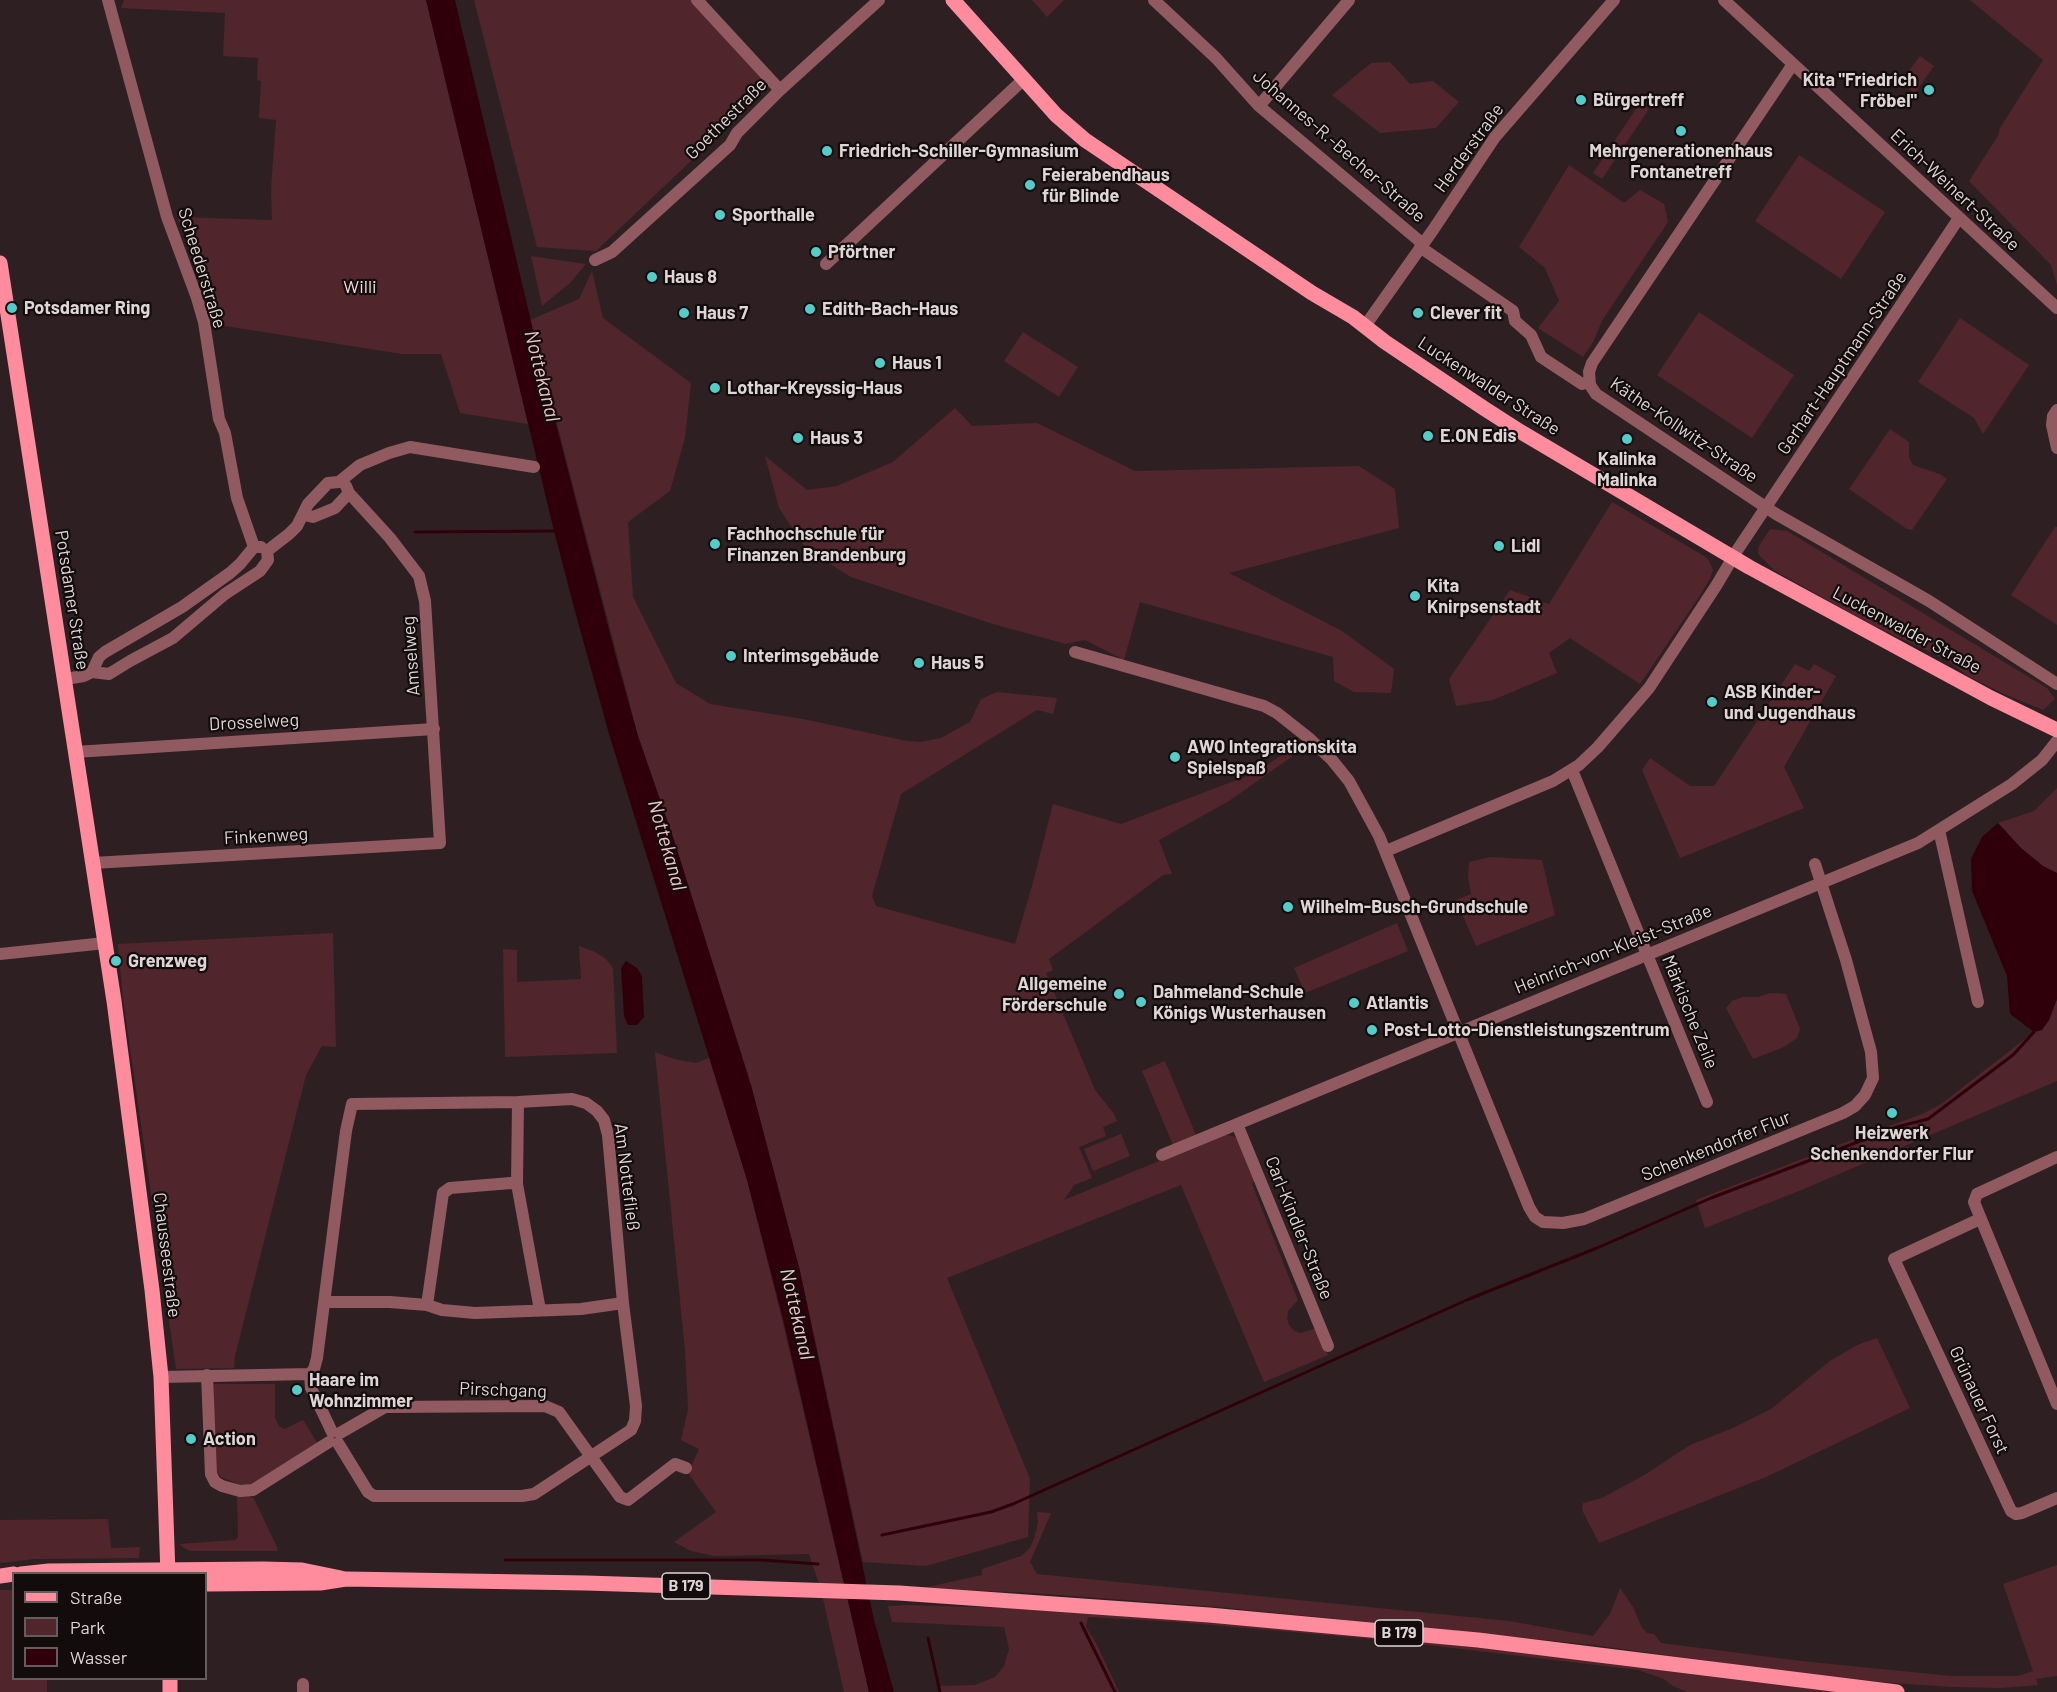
<!DOCTYPE html>
<meta charset="utf-8">
<style>
body{margin:0}
#map{position:relative;width:2057px;height:1692px;overflow:hidden;background:#2e2022;font-family:Barlow,sans-serif}
canvas{display:block}
.legend{position:absolute;left:12px;top:1572px;width:195px;height:108px;box-sizing:border-box;background:#120c0c;border:2px solid #645c5d;margin:0;padding:8px 10px;list-style:none;font-size:18px;color:#dfd5d6}
.legend li{display:flex;align-items:center;gap:12px;height:30px}
.legend b{width:30px;border:2px solid #645c5d}
</style>
<div id="map">
<canvas width="2057" height="1692"></canvas>
<ul class="legend">
<li><b style="height:8px;background:#ff8c9c"></b>Straße</li>
<li><b style="height:16px;background:#51252c"></b>Park</li>
<li><b style="height:16px;background:#30000a"></b>Wasser</li>
</ul>
</div>
<script>
const ctx = document.querySelector('canvas').getContext('2d');
ctx.lineJoin = 'round';
function fill(path, color) {
  ctx.fillStyle = color;
  ctx.fill(path, 'evenodd');
}
function toPath(rows) {
  const path = new Path2D();
  for (const r of rows) {
    path.moveTo(r[0], r[1]);
    for (let i = 2; i < r.length; i += 2) path.lineTo(r[i], r[i + 1]);
  }
  return path;
}
function stroke(path, color, width, dash) {
  ctx.strokeStyle = color;
  ctx.lineWidth = width;
  ctx.lineCap = dash ? 'butt' : 'round';
  ctx.setLineDash(dash || []);
  ctx.stroke(path);
}
function label(font, color, halo, rows, align = 'center') {
  ctx.font = font + ' Barlow,sans-serif';
  ctx.lineWidth = 4.5;
  ctx.setLineDash([]);
  ctx.textBaseline = 'middle';
  ctx.strokeStyle = halo;
  ctx.fillStyle = color;
  for (const [text, x, y, turn = 0] of rows) {
    ctx.save();
    ctx.translate(x, y);
    ctx.rotate((+turn || 0) * Math.PI / 180);
    ctx.textAlign = isNaN(turn) ? turn : align;
    if (halo) ctx.strokeText(text, 0, 0);
    ctx.fillText(text, 0, 0);
    ctx.restore();
  }
}
fill(toPath([
 [124,0,426,0,528,424,460,413,441,354,402,354,219,325,177,217,272,220,271,189,276,120,259,118,261,81,257,80,258,58,223,56,225,13,121,8],
 [474,0,695,0,773,83,596,251,537,247],
 [1032,0,1064,0,1047,17],
 [1970,0,2057,0,2057,285,2051,265,1969,181,1998,136,2000,128,2043,60],
 [1920,56,1934,66,1915,93,1900,83],
 [1390,62,1410,84,1433,81,1459,102,1436,128,1380,133,1332,95,1371,63],
 [1640,103,1649,109,1602,179,1593,173],
 [1799,155,1885,212,1841,279,1755,221],
 [1569,165,1624,203,1640,190,1664,204,1668,222,1603,319,1593,342,1583,357,1538,328,1559,301,1545,268,1519,247],
 [531,256,586,264,570,283,542,306],
 [592,271,603,318,691,383,685,438,670,491,628,522,633,597,676,683,710,704,803,719,907,741,920,742,941,738,970,722,981,699,997,692,1057,698,1053,714,1037,710,901,794,872,896,876,906,1015,944,1032,886,1053,804,1121,824,1255,773,1301,742,1307,746,1229,801,1159,840,1172,874,1163,875,1049,959,1053,970,1046,973,1095,1090,1114,1114,1117,1121,1103,1127,1106,1136,1079,1147,1092,1178,1074,1185,1064,1200,1225,1134,1235,1137,1241,1142,1256,1178,1252,1184,1298,1300,1288,1311,1287,1318,1289,1325,1293,1330,1300,1333,1317,1328,1328,1355,1264,1382,1181,1185,947,1278,1030,1479,1028,1537,926,1566,863,1562,800,1271,751,1085,674,840,638,736,530,320,579,299],
 [1699,312,1794,375,1752,438,1657,375],
 [1960,318,2029,365,1983,434,1974,418,1918,382],
 [1023,332,1078,367,1059,397,1004,361],
 [955,408,972,426,1037,423,1135,471,1359,466,1395,489,1399,528,1229,573,1342,631,1394,669,1391,693,1354,692,1334,681,1333,657,1140,602,1124,660,1085,640,1066,644,993,624,851,577,806,549,779,508,765,456,807,490,837,486,893,462],
 [1890,429,1909,442,1909,458,1913,465,1940,474,1947,479,1912,530,1907,529,1849,489],
 [1612,502,1704,556,1708,559,1713,570,1710,579,1699,597,1640,684,1570,638,1549,653,1557,673,1493,700,1456,706,1449,679,1510,590,1549,604],
 [2055,527,2057,527,2057,625,2011,595],
 [1770,529,1787,531,2047,688,2055,699,2043,710,2004,694,1968,676,1945,659,1870,624,1786,577,1774,570,1758,554,1759,546],
 [1795,664,1809,671,1814,664,1836,676,1784,767,1804,808,1680,858,1642,770,1650,758,1690,786,1714,786],
 [2057,788,2057,873,2043,866,2021,848,1998,823,2034,811],
 [1490,857,1542,860,1555,915,1476,946,1456,900,1471,894,1468,876,1469,862],
 [1397,923,1408,951,1305,993,1294,968],
 [333,933,336,1047,322,1046,306,1075,235,1356,234,1368,176,1369,123,999,118,944],
 [579,946,595,952,606,959,613,968,617,1053,505,1057,503,949,517,950,517,982,581,979],
 [1770,993,1786,994,1800,1029,1797,1038,1784,1047,1753,1059,1726,1008,1732,1001,1743,997,1758,997],
 [2057,999,2057,1081,1799,1191,1705,1228,1696,1200,1854,1139,1922,1114,1940,1105,2034,1032,2042,1030,2049,1020],
 [655,1052,674,1059,696,1063,711,1057,747,1180,782,1319,869,1692,844,1692,821,1590,809,1554,715,1556,691,1551,674,1542,716,1512,688,1473,699,1449,681,1440,688,1409,685,1350],
 [1165,1061,1196,1135,1173,1145,1142,1071],
 [1121,1134,1130,1156,1093,1171,1084,1149],
 [1877,1338,1910,1408,1766,1477,1599,1543,1582,1510,1583,1503,1602,1498,1646,1474,1690,1445,1733,1428,1771,1409,1830,1361,1857,1345],
 [212,1384,275,1384,275,1418,279,1426,284,1429,303,1420,318,1444,256,1483,246,1487,221,1477,215,1469],
 [237,1495,249,1496,254,1499,278,1549,277,1551,190,1551,181,1546,180,1544,235,1540,238,1537],
 [1037,1512,1051,1513,1030,1562,1037,1574,1509,1621,1593,1636,1610,1614,1620,1588,1633,1607,1642,1628,1647,1633,1654,1634,1661,1643,1801,1661,1952,1676,2018,1676,2033,1671,2003,1584,2057,1565,2057,1676,2036,1679,2038,1685,2002,1688,1952,1687,1893,1683,1796,1673,1593,1645,1219,1607,1033,1593,923,1588,982,1575,982,1569,1021,1556,1030,1548,1035,1536,1038,1522],
 [108,1519,111,1548,140,1547,139,1558,35,1559,0,1563,0,1520],
 [0,1590,13,1590,14,1678,47,1679,47,1692,0,1692],
 [907,1605,1014,1608,1176,1618,1395,1638,1869,1692,1687,1692,1673,1686,1664,1679,1638,1670,1394,1641,1177,1622,1088,1617,1086,1627,1096,1643,1119,1692,940,1692,938,1686,975,1685,995,1677,1004,1666,1009,1649,1004,1627,892,1622,888,1606]
]), '#51252c');
fill(toPath([
 [426,0,455,0,548,393,616,657,638,736,674,840,751,1085,800,1271,874,1620,894,1692,869,1692,783,1319,747,1180,609,734,576,615,554,531],
 [1998,823,2021,848,2043,866,2057,873,2057,999,2049,1020,2042,1030,2034,1032,2010,1014,2007,976,1972,891,1971,859,1982,837],
 [626,961,637,968,642,976,644,1017,637,1025,628,1025,624,1016,621,968]
]), '#30000a');
stroke(toPath([
 [415,532,554,531],
 [882,1535,991,1512,1013,1504,1469,1299,1597,1248,1711,1198,1897,1127,1928,1119,2013,1055,2034,1032],
 [505,1560,762,1560,818,1564],
 [1081,1623,1115,1692],
 [928,1638,940,1692]
]), '#30000a', 3);
stroke(toPath([
 [108,0,167,217,197,298,204,322,219,419,225,433,237,498,254,547],
 [697,0,780,90],
 [1154,0,1216,58,1259,106,1423,244],
 [1724,0,2057,308],
 [1793,64,1592,363,1589,372,1590,385,1596,394,1776,514,1929,601,2057,684],
 [1259,106,1349,0],
 [1420,247,1513,311,1515,321,1531,335,1541,357,1582,384,1589,382],
 [595,260,612,252,730,145,737,133,780,90,879,0],
 [826,264,1024,79],
 [1365,326,1433,230,1495,137,1614,0],
 [2057,410,2053,416,2052,425,2057,448],
 [304,515,313,517,335,508,349,493,346,486],
 [267,551,289,534,297,526,308,504,328,483,339,482,360,465,389,453,410,447,534,467],
 [1075,652,1264,706,1277,713,1310,739,1332,760,1349,781,1379,836,1529,1207,1535,1217,1543,1222,1563,1223,1584,1219,1843,1113,1855,1106,1865,1095,1873,1078,1871,1052,1846,960,1815,864],
 [92,672,99,657,105,652,182,607,230,573,240,564,254,547,261,547],
 [65,679,84,676,92,672,109,674,130,661,173,638,225,594,260,571,268,560,267,551],
 [75,752,434,729],
 [1572,770,1707,1102],
 [1939,830,1978,1002],
 [1386,851,1553,781,1579,765,1598,747,1649,688,1716,586,1738,549,1959,218],
 [93,863,440,843,425,601,419,576,390,538,349,493],
 [0,954,105,943],
 [1237,1124,1328,1346],
 [1162,1155,1918,843,2012,784,2042,760,2057,741],
 [2057,1157,1977,1194,1974,1202,2057,1404],
 [517,1184,518,1102],
 [1980,1219,1894,1259,2011,1511,2016,1514,2022,1513,2057,1498],
 [325,1302,390,1302,427,1305,442,1310,475,1313,581,1309,623,1303],
 [427,1305,443,1193,450,1188,511,1183,517,1184,540,1310],
 [207,1375,211,1474,215,1482,222,1486,240,1491,253,1490,329,1442],
 [161,1377,310,1374],
 [332,1432,311,1388,310,1374,314,1369,317,1358,346,1131,352,1104,518,1102,572,1099,586,1103,597,1111,604,1120,608,1135,623,1303,636,1406,635,1421,631,1430,534,1494,522,1496,374,1496,368,1492,338,1443],
 [340,1433,385,1407,545,1406,559,1412,620,1497,628,1500,675,1464,686,1468],
 [303,1692,303,1684]
]), '#915a60', 12);
stroke(toPath([
 [953,0,1056,115,1085,140,1312,293,1353,317,1385,342,1485,409,1521,432,1749,567,1991,698,2057,730],
 [0,263,114,1001,152,1290,161,1377,168,1574],
 [21,1574,49,1571,263,1569,302,1570,341,1578],
 [0,1576,14,1574],
 [206,1584,320,1583,346,1579,586,1583,899,1593,1209,1615,1478,1640,1897,1692],
 [170,1678,170,1692]
]), '#ff8c9c', 15);
for (const [x, y, r, color] of [
 [1929,90,6,"#53cdc9"],
 [1581,100,6,"#53cdc9"],
 [1681,131,6,"#53cdc9"],
 [827,151,6,"#53cdc9"],
 [1030,185,6,"#53cdc9"],
 [720,215,6,"#53cdc9"],
 [816,252,6,"#53cdc9"],
 [652,277,6,"#53cdc9"],
 [12,308,6,"#53cdc9"],
 [810,309,6,"#53cdc9"],
 [684,313,6,"#53cdc9"],
 [1418,313,6,"#53cdc9"],
 [880,363,6,"#53cdc9"],
 [715,388,6,"#53cdc9"],
 [1428,436,6,"#53cdc9"],
 [798,438,6,"#53cdc9"],
 [1627,439,6,"#53cdc9"],
 [715,544,6,"#53cdc9"],
 [1499,546,6,"#53cdc9"],
 [1415,596,6,"#53cdc9"],
 [731,656,6,"#53cdc9"],
 [919,663,6,"#53cdc9"],
 [1712,702,6,"#53cdc9"],
 [1175,757,6,"#53cdc9"],
 [1288,907,6,"#53cdc9"],
 [116,961,6,"#53cdc9"],
 [1119,994,6,"#53cdc9"],
 [1141,1002,6,"#53cdc9"],
 [1354,1003,6,"#53cdc9"],
 [1372,1030,6,"#53cdc9"],
 [1892,1113,6,"#53cdc9"],
 [297,1390,6,"#53cdc9"],
 [191,1439,6,"#53cdc9"]
]) {
  const dot = new Path2D();
  dot.arc(x, y, r, 0, 2 * Math.PI);
  ctx.fillStyle = color;
  ctx.fill(dot);
  stroke(dot, '#120c0c', 2);
}
for (const [x, y, w] of [
 [686,1586,48],
 [1399,1633,48]
]) {
  const box = new Path2D();
  box.roundRect(x - w / 2, y - 13, w, 26, 4.5);
  ctx.fillStyle = '#120c0c';
  ctx.fill(box);
  stroke(box, '#dfd5d6', 1.5);
}
label('bold 16px', '#dfd5d6', null, [
 ["B 179",686,1586],
 ["B 179",1399,1633]
]);
label('bold 18px', '#dfd5d6', '#120c0c', [
 ["Kita \"Friedrich",1917,80,"right"],
 ["Fröbel\"",1917,101,"right"],
 ["Bürgertreff",1593,100],
 ["Friedrich-Schiller-Gymnasium",839,151],
 ["Mehrgenerationenhaus",1681,151,"center"],
 ["Fontanetreff",1681,172,"center"],
 ["Feierabendhaus",1042,175],
 ["für Blinde",1042,196],
 ["Sporthalle",732,215],
 ["Pförtner",828,252],
 ["Haus 8",664,277],
 ["Potsdamer Ring",24,308],
 ["Edith-Bach-Haus",822,309],
 ["Haus 7",696,313],
 ["Clever fit",1430,313],
 ["Haus 1",892,363],
 ["Lothar-Kreyssig-Haus",727,388],
 ["E.ON Edis",1440,436],
 ["Haus 3",810,438],
 ["Kalinka",1627,459,"center"],
 ["Malinka",1627,480,"center"],
 ["Fachhochschule für",727,534],
 ["Finanzen Brandenburg",727,555],
 ["Lidl",1511,546],
 ["Kita",1427,586],
 ["Knirpsenstadt",1427,607],
 ["Interimsgebäude",743,656],
 ["Haus 5",931,663],
 ["ASB Kinder-",1724,692],
 ["und Jugendhaus",1724,713],
 ["AWO Integrationskita",1187,747],
 ["Spielspaß",1187,768],
 ["Wilhelm-Busch-Grundschule",1300,907],
 ["Grenzweg",128,961],
 ["Allgemeine",1107,984,"right"],
 ["Förderschule",1107,1005,"right"],
 ["Dahmeland-Schule",1153,992],
 ["Königs Wusterhausen",1153,1013],
 ["Atlantis",1366,1003],
 ["Post-Lotto-Dienstleistungszentrum",1384,1030],
 ["Heizwerk",1892,1133,"center"],
 ["Schenkendorfer Flur",1892,1154,"center"],
 ["Haare im",309,1380],
 ["Wohnzimmer",309,1401],
 ["Action",203,1439]
], 'left');
label('18px', '#dfd5d6', '#120c0c', [
 ["Goethestraße",726,119,-45],
 ["Johannes-R.-Becher-Straße",1339,146,41],
 ["Herderstraße",1469,148,-54],
 ["Erich-Weinert-Straße",1955,190,43],
 ["Scheederstraße",202,268,73],
 ["Gerhart-Hauptmann-Straße",1842,363,-56],
 ["Luckenwalder Straße",1489,386,33],
 ["Käthe-Kollwitz-Straße",1684,430,34],
 ["Potsdamer Straße",72,600,81],
 ["Luckenwalder Straße",1907,630,28],
 ["Amselweg",411,656,-94],
 ["Drosselweg",254,722,-3],
 ["Finkenweg",266,836,-3],
 ["Heinrich-von-Kleist-Straße",1613,949,-22],
 ["Märkische Zeile",1690,1012,68],
 ["Schenkendorfer Flur",1716,1146,-22],
 ["Am Nottefließ",627,1177,83],
 ["Carl-Kindler-Straße",1299,1228,68],
 ["Chausseestraße",167,1255,83],
 ["Pirschgang",503,1390,2],
 ["Grünauer Forst",1979,1400,65]
]);
label('18px', '#f3dbdd', '#120c0c', [
 ["Willi",360,287]
]);
label('italic 20px', '#f1c2c7', '#120c0c', [
 ["Nottekanal",542,376,76],
 ["Nottekanal",667,845,74],
 ["Nottekanal",797,1314,77]
]);
</script>
